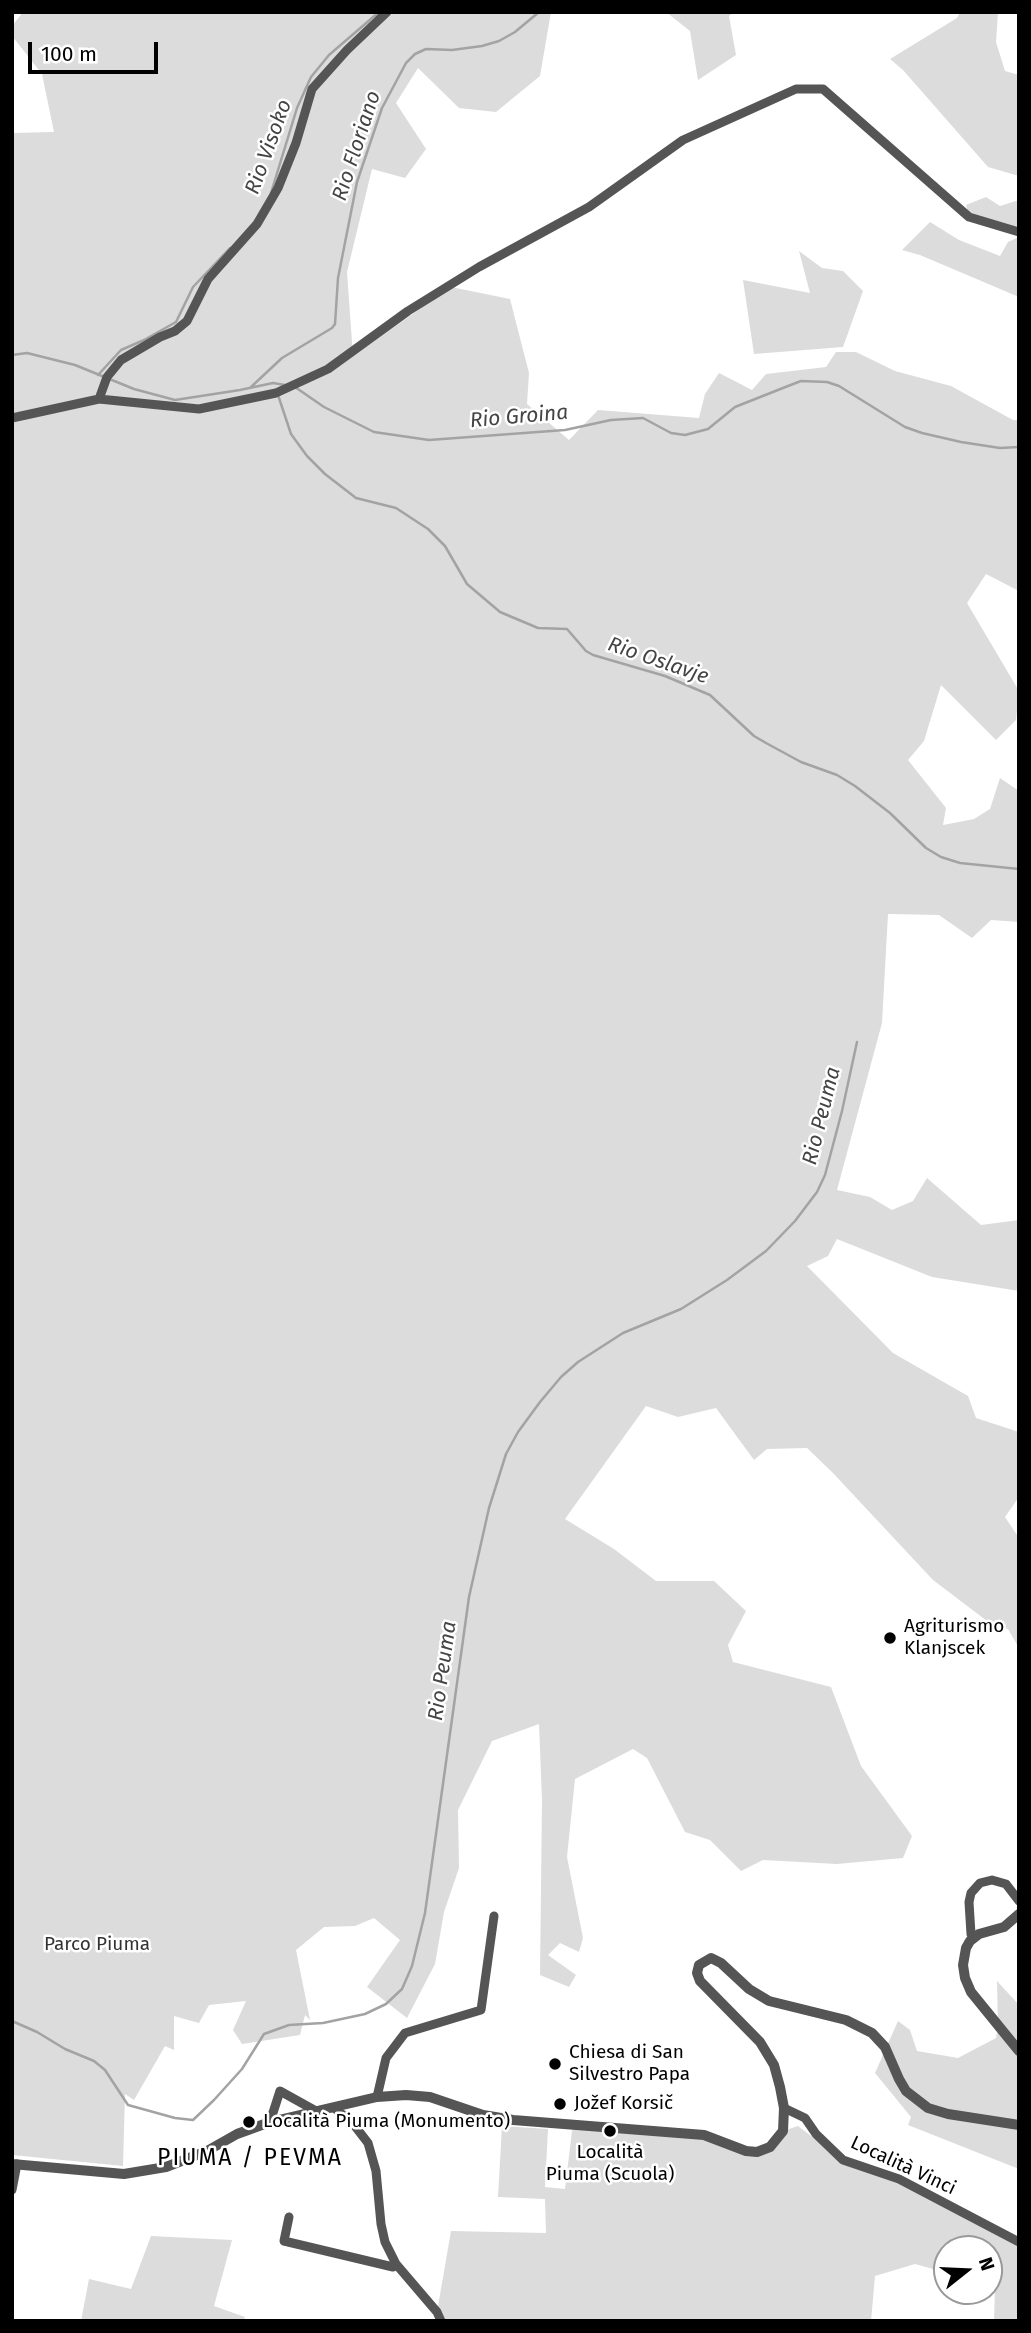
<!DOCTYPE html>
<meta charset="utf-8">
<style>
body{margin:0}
#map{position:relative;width:1031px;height:2333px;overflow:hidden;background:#fff;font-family:"Fira Sans",sans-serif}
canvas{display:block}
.frame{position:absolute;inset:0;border:14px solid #000;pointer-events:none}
.north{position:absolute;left:933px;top:2235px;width:70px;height:70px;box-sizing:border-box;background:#fff;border:2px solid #999;border-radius:50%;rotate:72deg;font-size:19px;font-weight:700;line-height:28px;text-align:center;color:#000}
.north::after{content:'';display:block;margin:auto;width:24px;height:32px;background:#000;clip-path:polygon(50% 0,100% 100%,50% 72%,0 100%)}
.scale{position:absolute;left:28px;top:42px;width:130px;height:32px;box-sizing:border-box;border:4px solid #000;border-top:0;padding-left:9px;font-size:21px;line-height:24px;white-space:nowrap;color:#000;-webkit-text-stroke:5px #fff;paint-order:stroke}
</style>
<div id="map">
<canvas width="1031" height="2333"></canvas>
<div class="frame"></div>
<div class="north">N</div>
<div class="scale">100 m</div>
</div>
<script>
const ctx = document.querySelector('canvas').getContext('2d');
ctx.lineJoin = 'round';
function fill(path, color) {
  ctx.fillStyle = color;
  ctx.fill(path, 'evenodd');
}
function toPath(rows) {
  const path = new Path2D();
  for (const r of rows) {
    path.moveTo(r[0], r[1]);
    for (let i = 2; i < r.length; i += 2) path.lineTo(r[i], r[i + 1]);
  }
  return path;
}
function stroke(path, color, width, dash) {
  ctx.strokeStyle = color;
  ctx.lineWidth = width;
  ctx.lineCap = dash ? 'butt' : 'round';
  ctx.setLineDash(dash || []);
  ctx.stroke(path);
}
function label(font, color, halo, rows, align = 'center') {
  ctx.font = font + ' "Fira Sans",sans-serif';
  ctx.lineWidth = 5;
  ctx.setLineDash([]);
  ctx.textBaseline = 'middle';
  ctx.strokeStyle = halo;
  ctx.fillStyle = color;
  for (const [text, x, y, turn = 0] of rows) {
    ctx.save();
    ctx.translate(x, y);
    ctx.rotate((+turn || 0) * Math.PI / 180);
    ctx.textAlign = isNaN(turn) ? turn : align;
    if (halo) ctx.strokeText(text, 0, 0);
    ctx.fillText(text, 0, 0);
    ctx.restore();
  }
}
fill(toPath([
 [23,12,551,12,540,76,496,112,459,108,418,68,396,103,426,149,405,178,372,169,347,272,353,356,451,287,510,299,529,373,527,404,569,440,598,410,699,418,705,394,719,373,752,390,766,374,826,367,836,352,856,352,895,371,951,386,1013,420,1019,420,1019,591,986,574,967,603,1019,691,1016,720,996,740,941,685,924,741,908,760,946,808,943,825,974,819,990,809,1000,778,1019,791,1019,922,991,920,972,938,939,915,888,914,882,1023,837,1190,870,1197,892,1210,913,1201,927,1178,981,1225,1019,1220,1019,1291,932,1277,837,1239,828,1256,807,1266,893,1353,968,1396,976,1418,1019,1432,1019,1497,1005,1517,1019,1538,1019,1648,1008,1629,991,1624,933,1580,832,1472,807,1448,767,1449,754,1460,716,1408,678,1417,646,1406,565,1519,614,1549,656,1581,714,1581,746,1611,728,1645,733,1662,831,1687,861,1766,912,1836,903,1858,837,1864,763,1860,741,1871,710,1840,685,1832,647,1758,633,1749,575,1779,567,1857,583,1938,579,1952,560,1943,548,1955,576,1975,569,1987,540,1975,542,1800,539,1724,492,1741,458,1810,459,1868,444,1912,435,1964,407,2018,367,1987,400,1940,374,1918,355,1926,324,1927,296,1950,310,2020,305,2015,300,2035,242,2044,233,2030,246,2001,209,2005,199,2023,174,2016,174,2050,165,2046,134,2100,125,2094,123,2166,12,2155,12,133,54,132,42,74,12,36,12,26],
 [666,12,734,12,729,16,736,55,698,80,690,31],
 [960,12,998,12,996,42,1005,71,1019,75,1019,176,988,167,903,70,890,59,957,18],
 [986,197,1000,206,1019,200,1019,232,969,217,966,205],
 [930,222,959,240,1000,256,1008,242,1019,237,1019,297,920,255,902,250],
 [799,251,822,268,843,271,863,291,843,347,754,354,743,280,810,293],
 [997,1981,1019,2005,1019,2169,908,2125,911,2117,875,2073,898,2021,910,2030,917,2051,958,2058,996,2038,998,2027],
 [575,2125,692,2133,757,2152,783,2131,798,2126,843,2160,878,2171,1019,2242,1019,2321,994,2321,995,2287,989,2285,989,2249,947,2249,947,2273,915,2264,875,2276,871,2321,441,2321,437,2312,451,2231,546,2233,545,2199,498,2197,502,2126,548,2129,545,2187,565,2189,572,2131],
 [151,2236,232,2240,214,2306,245,2317,243,2321,81,2321,89,2279,131,2289]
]), '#dcdcdc');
stroke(toPath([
 [271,193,297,108,311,77,329,55,379,12],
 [12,355,27,353,75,365,134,389,175,400,240,390,273,383,285,385],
 [98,375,121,350,144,340,176,322,193,287,230,248],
 [251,387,282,358,332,328,335,324,338,278,357,182,382,108,406,63,415,54,426,49,452,50,482,46,499,41,515,32,539,12],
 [295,387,324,407,374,432,429,440,565,430,611,420,643,418,671,433,685,435,708,429,735,407,788,386,801,381,827,382,839,386,905,427,922,433,961,442,1000,448,1019,447],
 [278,395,291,434,307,456,325,474,356,498,396,508,428,529,445,546,467,584,500,612,538,628,567,629,586,651,593,655,665,676,710,695,754,736,766,743,801,762,837,775,855,786,890,813,926,848,941,857,960,863,1019,869],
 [12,2021,37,2032,65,2049,94,2061,105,2070,128,2105,175,2118,193,2120,214,2100,242,2069,264,2034,289,2025,323,2023,365,2014,386,2004,402,1989,412,1966,425,1913,469,1597,489,1508,506,1454,518,1432,540,1402,561,1377,578,1362,623,1333,681,1309,727,1280,766,1251,795,1221,817,1192,825,1175,842,1111,857,1042]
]), '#a3a3a3', 2.5);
stroke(toPath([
 [99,399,107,377,121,360,160,337,175,331,187,321,208,279,257,224,278,188,296,143,312,89,347,50,387,12],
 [12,418,99,399,199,409,276,393,328,369,408,311,479,267,589,207,683,140,796,89,823,89,969,217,1019,232],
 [973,1938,971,1934,969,1902,971,1893,980,1883,992,1880,1006,1884,1019,1901],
 [377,2097,386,2058,405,2033,481,2010,494,1916],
 [334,2108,351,2121,368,2143,376,2171,381,2224,385,2242,396,2264,437,2312,441,2321],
 [784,2108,805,2118,816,2134,843,2160,899,2179,1019,2242],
 [270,2122,280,2091,316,2111],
 [12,2190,17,2164],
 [289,2217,284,2241,393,2267,396,2264]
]), '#555', 9);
stroke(toPath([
 [1019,1914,1004,1927,979,1934,970,1941,966,1948,963,1965,965,1978,971,1992,1019,2051],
 [12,2164,124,2174,166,2167,207,2151,237,2134,270,2122,377,2097,406,2095,430,2097,483,2115,513,2120,704,2135,746,2151,757,2152,770,2147,783,2131,784,2108,780,2087,774,2065,760,2042,700,1981,697,1973,699,1965,711,1958,721,1963,749,1989,769,2001,846,2020,872,2033,885,2047,899,2079,906,2091,928,2108,948,2114,1019,2125]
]), '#555', 10);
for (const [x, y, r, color] of [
 [890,1638,7,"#000"],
 [555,2064,7,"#000"],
 [560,2104,7,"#000"],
 [249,2122,7,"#000"],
 [610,2131,7,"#000"]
]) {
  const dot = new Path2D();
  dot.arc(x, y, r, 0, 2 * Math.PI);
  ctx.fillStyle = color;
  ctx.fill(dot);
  stroke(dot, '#fff', 2.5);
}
label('19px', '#000', '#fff', [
 ["Agriturismo",904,1627],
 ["Klanjscek",904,1649],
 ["Chiesa di San",569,2053],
 ["Silvestro Papa",569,2075],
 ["Jožef Korsič",574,2104],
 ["Località Piuma (Monumento)",263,2122],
 ["Località",610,2153,"center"],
 ["Piuma (Scuola)",610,2175,"center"]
], 'left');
label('19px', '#333', '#fff', [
 ["Parco Piuma",97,1945]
]);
label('19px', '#000', '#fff', [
 ["Località Vinci",903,2166,25]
]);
label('italic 21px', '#444', '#fff', [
 ["Rio Floriano",357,146,-72],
 ["Rio Visoko",269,147,-70],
 ["Rio Groina",519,417,-5],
 ["Rio Oslavje",658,661,19],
 ["Rio Peuma",822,1116,-76],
 ["Rio Peuma",443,1671,-82]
]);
ctx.letterSpacing = '2px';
label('23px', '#000', '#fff', [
 ["PIUMA / PEVMA",250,2159]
]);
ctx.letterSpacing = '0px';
</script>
